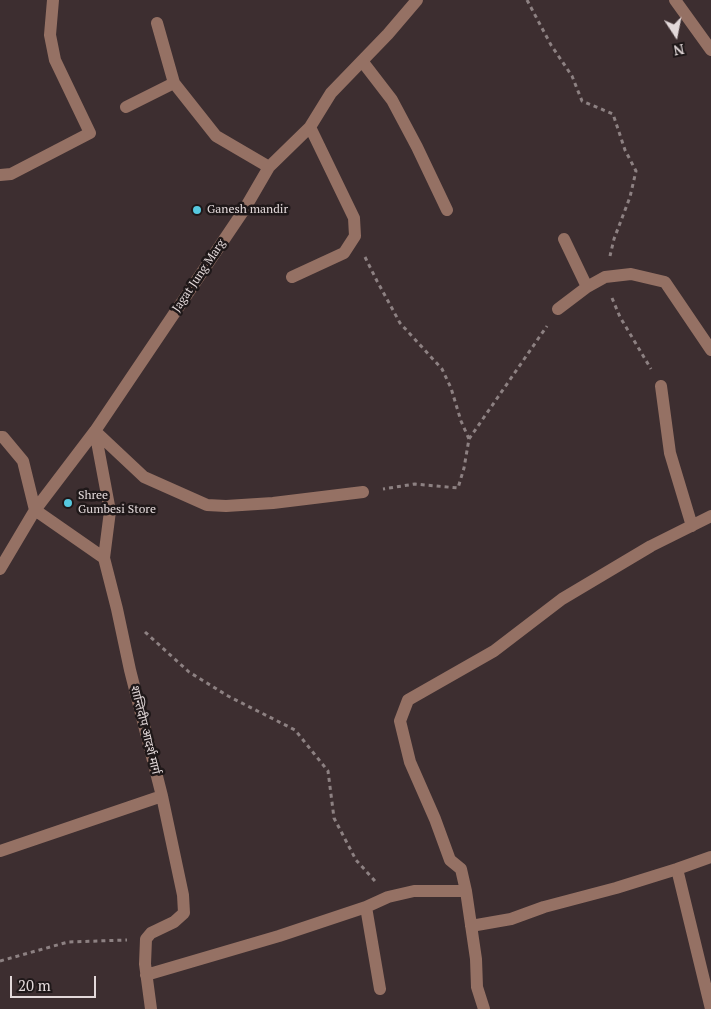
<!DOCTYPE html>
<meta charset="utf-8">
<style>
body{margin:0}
#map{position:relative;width:711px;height:1009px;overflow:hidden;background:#3d2e30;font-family:"PT Serif",serif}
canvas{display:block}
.north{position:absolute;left:651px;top:10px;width:50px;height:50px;-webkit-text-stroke:4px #1f1819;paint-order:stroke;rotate:169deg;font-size:14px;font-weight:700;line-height:20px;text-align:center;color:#e3d9da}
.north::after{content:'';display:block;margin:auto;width:18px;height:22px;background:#e3d9da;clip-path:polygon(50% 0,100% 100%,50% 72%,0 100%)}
.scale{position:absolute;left:10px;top:976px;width:86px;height:22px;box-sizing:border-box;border:2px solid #e3d9da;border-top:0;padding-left:6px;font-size:15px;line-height:18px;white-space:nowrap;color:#e3d9da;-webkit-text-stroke:4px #1f1819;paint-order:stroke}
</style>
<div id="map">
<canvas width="711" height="1009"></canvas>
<div class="north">N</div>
<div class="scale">20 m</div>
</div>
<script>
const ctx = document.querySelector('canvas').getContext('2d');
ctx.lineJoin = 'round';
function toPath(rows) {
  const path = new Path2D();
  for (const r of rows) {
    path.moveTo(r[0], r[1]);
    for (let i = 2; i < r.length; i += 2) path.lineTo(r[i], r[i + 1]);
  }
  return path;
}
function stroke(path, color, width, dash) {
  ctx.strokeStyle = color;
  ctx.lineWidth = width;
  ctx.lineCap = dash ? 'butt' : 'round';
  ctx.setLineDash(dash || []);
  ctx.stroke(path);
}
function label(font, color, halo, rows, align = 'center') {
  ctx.font = font + ' "PT Serif","Noto Sans Devanagari",serif';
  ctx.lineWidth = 5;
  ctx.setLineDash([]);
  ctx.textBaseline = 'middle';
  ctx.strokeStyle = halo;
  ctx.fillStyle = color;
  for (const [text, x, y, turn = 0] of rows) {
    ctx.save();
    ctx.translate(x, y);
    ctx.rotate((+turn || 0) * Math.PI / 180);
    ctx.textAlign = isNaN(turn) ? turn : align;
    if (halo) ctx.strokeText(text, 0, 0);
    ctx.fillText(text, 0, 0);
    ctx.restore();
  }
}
stroke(toPath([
 [527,0,551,45,572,76,582,101,613,114,625,150,636,171,630,197,614,239,610,256],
 [365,257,377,281,400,323,442,369,451,388,461,421,469,439,464,468,458,488,415,484,383,489],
 [612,298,620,317,651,369],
 [469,439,547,326],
 [145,632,189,672,228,696,295,730,328,771,334,818,356,860,375,881],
 [0,961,68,942,127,940]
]), '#8d8182', 3, [4, 4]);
stroke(toPath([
 [675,0,711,50],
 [157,23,174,83,216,136,269,167],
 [362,61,392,100,417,147,447,210],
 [126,107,174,83],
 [0,175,11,174,90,133,55,60,50,35,53,0],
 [564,239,587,287],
 [292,277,344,253,355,236,354,218,310,127],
 [558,309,587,287,605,277,631,274,665,282,711,350],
 [661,386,670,453,692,526],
 [95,431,110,511,104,558,117,609,130,670,162,796,183,895,184,913,174,922,151,933,146,939,145,964,151,1009],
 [95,431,144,477,207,505,226,506,273,503,363,492],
 [0,437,3,437,23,461,35,510,104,558],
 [0,569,35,510,95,431,244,210,269,167,310,127,331,93,388,34,417,0],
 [0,851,162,796],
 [677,869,711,1009],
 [366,907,380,989],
 [471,926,511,919,544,907,616,888,677,869,711,857],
 [146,975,279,936,366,907,388,897,414,891,466,891],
 [484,1009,477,987,476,959,466,891,461,869,450,860,435,819,410,762,400,721,408,700,494,651,562,599,651,546,711,516]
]), '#957164', 12);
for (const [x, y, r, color] of [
 [197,210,5,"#56c9e0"],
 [68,503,5,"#56c9e0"]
]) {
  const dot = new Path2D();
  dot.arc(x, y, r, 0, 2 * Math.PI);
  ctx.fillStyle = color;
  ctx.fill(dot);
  stroke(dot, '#1f1819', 2);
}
label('12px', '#e3d9da', '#1f1819', [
 ["Ganesh mandir",207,210],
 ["Shree",78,496],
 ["Gumbesi Store",78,510]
], 'left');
label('12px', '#e3d9da', '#1f1819', [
 ["Jagat Jung Marg",199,276,-56],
 ["शान्तिदीप आदर्श मार्ग",145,730,76]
]);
</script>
